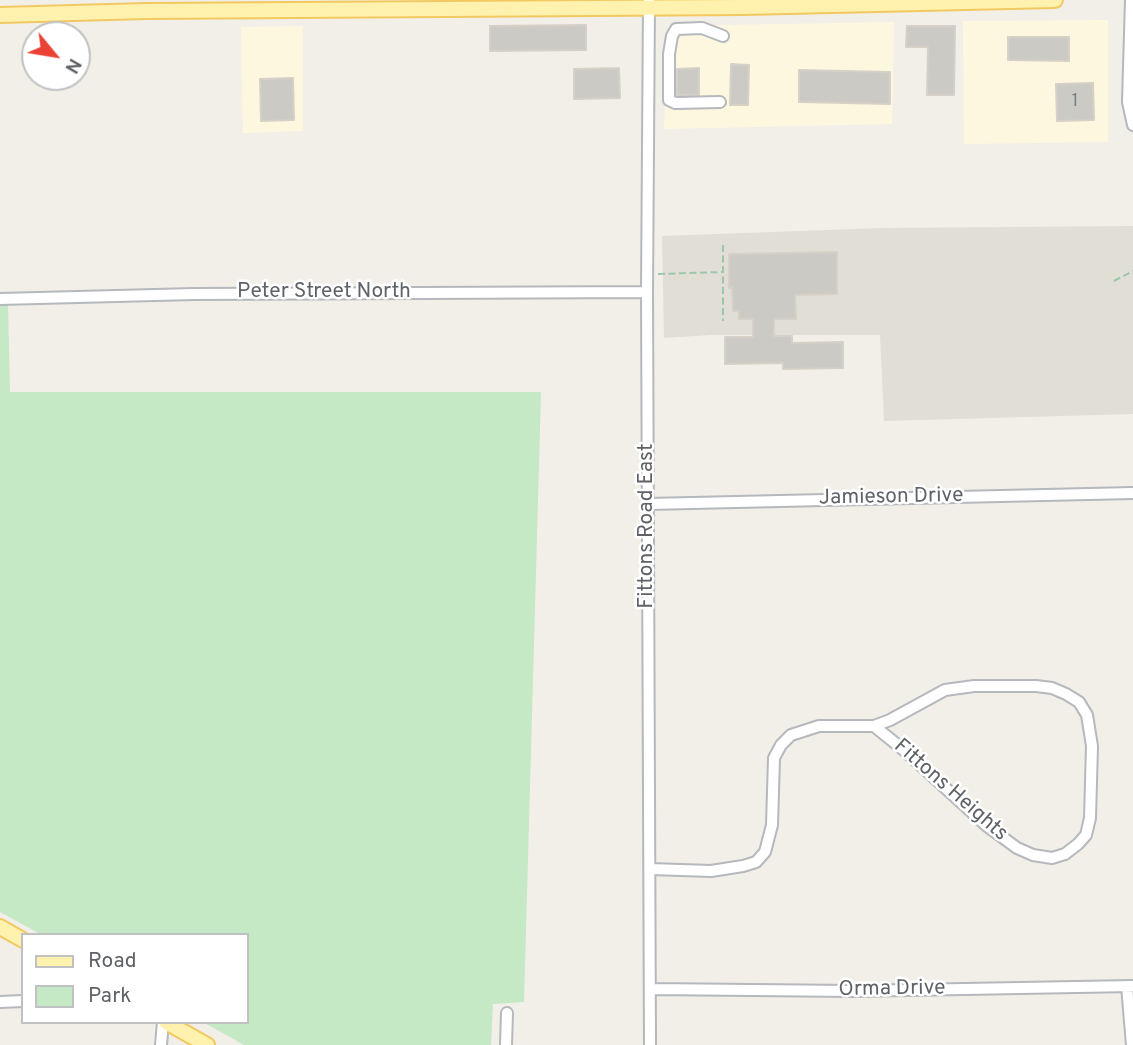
<!DOCTYPE html>
<style>
body{margin:0}
#map{position:relative;width:1133px;height:1045px;overflow:hidden;background:#f1efe8;font-family:Overpass,sans-serif}
canvas{display:block}
.legend{position:absolute;left:21px;top:933px;width:228px;height:91px;box-sizing:border-box;background:#fff;border:2px solid #bfc1c3;margin:0;padding:9px 12px;list-style:none;font-size:21px;color:#5f6368}
.legend li{display:flex;align-items:center;gap:14px;height:35px}
.legend b{width:35px;border:2px solid #bfc1c3}
.north{position:absolute;left:21px;top:21px;width:70px;height:70px;box-sizing:border-box;background:#fff;border:2px solid #bfc1c3;border-radius:50%;rotate:120deg;font-size:19px;font-weight:700;line-height:28px;text-align:center;color:#5f6368}
.north::after{content:'';display:block;margin:auto;width:24px;height:32px;background:#ea4335;clip-path:polygon(50% 0,100% 100%,50% 72%,0 100%)}
</style>
<div id="map">
<canvas width="1133" height="1045"></canvas>
<ul class="legend">
<li><b style="height:9px;background:#fff2af"></b>Road</li>
<li><b style="height:19px;background:#c5e8c5"></b>Park</li>
</ul>
<div class="north">N</div>
</div>
<script>
const ctx = document.querySelector('canvas').getContext('2d');
ctx.lineJoin = 'round';
function fill(path, color) {
  ctx.fillStyle = color;
  ctx.fill(path, 'evenodd');
}
function toPath(rows) {
  const path = new Path2D();
  for (const r of rows) {
    path.moveTo(r[0], r[1]);
    for (let i = 2; i < r.length; i += 2) path.lineTo(r[i], r[i + 1]);
  }
  return path;
}
function stroke(path, color, width, dash) {
  ctx.strokeStyle = color;
  ctx.lineWidth = width;
  ctx.lineCap = dash ? 'butt' : 'round';
  ctx.setLineDash(dash || []);
  ctx.stroke(path);
}
function label(font, color, halo, rows, align = 'center') {
  ctx.font = font + ' Overpass,sans-serif';
  ctx.lineWidth = 5;
  ctx.setLineDash([]);
  ctx.textBaseline = 'middle';
  ctx.strokeStyle = halo;
  ctx.fillStyle = color;
  for (const [text, x, y, turn = 0] of rows) {
    ctx.save();
    ctx.translate(x, y);
    ctx.rotate((+turn || 0) * Math.PI / 180);
    ctx.textAlign = isNaN(turn) ? turn : align;
    if (halo) ctx.strokeText(text, 0, 0);
    ctx.fillText(text, 0, 0);
    ctx.restore();
  }
}
fill(toPath([
 [1108,20,1108,142,964,144,963,21],
 [894,22,892,124,664,129,668,26],
 [303,26,303,131,243,133,241,27]
]), '#fef7e0');
fill(toPath([
 [1133,226,1133,414,884,421,880,335,711,335,664,338,662,236,882,228]
]), '#e1ded6');
fill(toPath([
 [0,305,8,305,10,392,541,392,524,1002,493,1004,491,1045,244,1045,203,1022,247,1022,247,935,42,935,0,912]
]), '#c5e8c5');
const building = toPath([
 [586,25,586,50,490,51,490,26,586,25],
 [907,26,955,26,954,95,927,95,928,47,906,47,907,26],
 [1008,37,1069,37,1069,61,1008,60,1008,37],
 [731,64,749,65,748,105,730,105,731,64],
 [619,68,620,98,574,99,574,69,619,68],
 [699,68,699,95,677,95,677,69,699,68],
 [799,70,890,72,890,104,799,102,799,70],
 [293,78,294,120,261,121,260,79,293,78],
 [1093,83,1094,120,1057,121,1056,84,1093,83],
 [837,252,837,294,795,295,796,319,774,319,774,336,792,336,792,343,843,342,843,368,783,369,783,363,725,364,725,337,753,337,753,319,739,319,739,311,733,311,732,287,729,288,729,254,837,252]
]);
fill(building, '#cccac5');
stroke(building, '#d6d1c6', 2);
const minor = toPath([
 [649,0,647,292,650,1045],
 [1131,0,1128,102,1133,125],
 [720,102,675,103,669,100,669,54,672,36,676,29,702,28,723,36],
 [0,299,194,294,647,292],
 [648,504,1133,493],
 [650,869,711,871,743,866,756,862,765,852,772,825,774,758,781,745,791,735,819,726,874,726,890,720,945,690,974,686,1036,686,1052,688,1066,694,1079,702,1087,715,1092,746,1090,818,1086,835,1078,844,1065,854,1052,858,1033,855,1017,848,987,826,905,751,874,726],
 [1127,986,1132,1045],
 [651,989,852,991,1133,986],
 [0,1002,23,1001],
 [161,1045,163,1022],
 [506,1045,507,1013]
]);
const major = toPath([
 [0,15,146,11,743,7,1055,0],
 [0,927,23,940],
 [166,1022,207,1045]
]);
stroke(minor, '#b5b8bc', 14);
stroke(major, '#f2c960', 18);
stroke(toPath([
 [723,245,723,321],
 [658,274,722,272],
 [1114,281,1133,271]
]), '#9cc7a9', 2, [7, 3.5]);
stroke(minor, '#fff', 10);
stroke(major, '#fff2af', 14);
label('18px', '#7a7d7f', null, [
 ["1",1075,102]
]);
label('21px', '#5f6368', '#fff', [
 ["Peter Street North",324,293],
 ["Jamieson Drive",891,498,-1],
 ["Fittons Road East",648,526,-90],
 ["Fittons Heights",950,791,41],
 ["Orma Drive",892,990,-1]
]);
</script>
